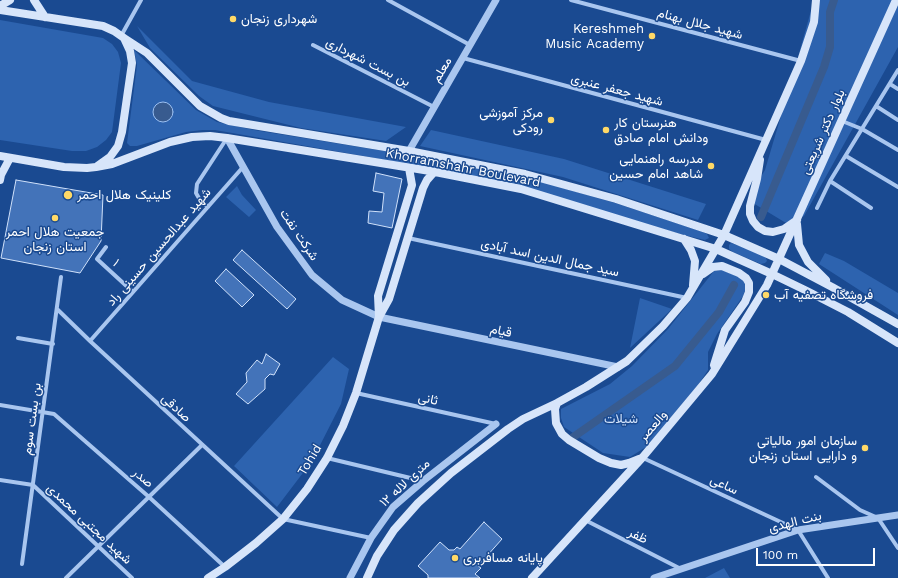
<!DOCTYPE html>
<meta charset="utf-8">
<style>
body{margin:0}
#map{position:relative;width:898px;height:578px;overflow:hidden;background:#1a4a91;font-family:"Work Sans",sans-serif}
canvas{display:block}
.scale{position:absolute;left:756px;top:548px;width:119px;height:18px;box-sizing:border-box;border:2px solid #fff;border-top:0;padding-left:5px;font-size:12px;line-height:14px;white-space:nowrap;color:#fff;-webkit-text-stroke:3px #1a4a91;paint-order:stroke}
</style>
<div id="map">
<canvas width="898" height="578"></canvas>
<div class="scale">100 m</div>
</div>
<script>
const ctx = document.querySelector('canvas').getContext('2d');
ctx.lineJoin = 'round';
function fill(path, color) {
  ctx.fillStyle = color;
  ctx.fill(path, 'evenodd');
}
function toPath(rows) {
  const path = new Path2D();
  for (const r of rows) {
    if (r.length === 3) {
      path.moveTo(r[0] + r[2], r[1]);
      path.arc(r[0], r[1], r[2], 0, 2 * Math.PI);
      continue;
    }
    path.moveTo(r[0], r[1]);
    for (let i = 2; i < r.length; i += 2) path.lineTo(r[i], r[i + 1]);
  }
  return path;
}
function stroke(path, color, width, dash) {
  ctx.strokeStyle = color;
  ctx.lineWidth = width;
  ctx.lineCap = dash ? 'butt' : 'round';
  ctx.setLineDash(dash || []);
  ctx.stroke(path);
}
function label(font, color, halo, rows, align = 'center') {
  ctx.font = font + ' "Work Sans",Vazirmatn,sans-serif';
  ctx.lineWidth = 3;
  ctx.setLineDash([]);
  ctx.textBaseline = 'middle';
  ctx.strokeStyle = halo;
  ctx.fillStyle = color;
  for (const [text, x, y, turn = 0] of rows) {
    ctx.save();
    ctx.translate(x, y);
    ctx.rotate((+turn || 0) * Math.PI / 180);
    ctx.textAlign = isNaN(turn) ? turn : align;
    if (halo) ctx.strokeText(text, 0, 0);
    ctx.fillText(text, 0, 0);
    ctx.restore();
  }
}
fill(toPath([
 [814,0,898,0,898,47,804,216,786,223,753,203,762,175,765,170,791,82],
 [0,20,103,38,112,44,118,52,121,63,112,132,106,140,97,147,86,151,72,151,0,140],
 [137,26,192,81,269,102,406,127,386,141,301,128,213,106,199,96,150,48],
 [134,50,196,110,217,122,254,130,409,155,525,177,615,203,701,231,707,234,709,238,705,240,688,236,432,168,215,130,203,130,186,132,137,146,130,146,127,143,137,65],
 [431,130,564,159,706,204,698,220,563,177,420,146],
 [237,186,242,195,256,210,249,217,226,197],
 [731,243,757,252,766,258,767,261,765,263,761,264,733,252,729,249,729,245],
 [825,253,844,261,898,293,898,315,819,264],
 [722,270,739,277,745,281,746,288,743,296,717,334,708,352,708,370,698,385,646,447,630,457,603,453,564,427,561,418,561,409,610,384,632,366,668,329,714,271],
 [640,298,672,309,630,348],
 [333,357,349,369,341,404,312,461,277,507,234,466],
 [724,568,730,578,705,578]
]), '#2d63af');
const water = toPath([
 [163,112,10]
]);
fill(water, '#385b8f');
stroke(water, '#9cc0f1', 1);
stroke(toPath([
 [761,217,824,67,830,47,830,12,834,0],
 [569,440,675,366,719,312,734,285]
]), '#385b8f', 8);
const building = toPath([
 [376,173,402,179,392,228,368,223,369,211,382,212,384,193,373,191,376,173],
 [16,180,103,195,101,241,80,273,1,258,16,180],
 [242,250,296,299,287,309,233,260,242,250],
 [226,269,254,295,242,307,215,281,226,269],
 [266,354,280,364,274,375,270,374,265,379,265,389,248,404,236,394,247,382,246,373,257,360,262,364,266,354],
 [484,522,502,539,478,566,481,568,475,574,480,578,428,578,428,575,418,566,440,542,449,550,454,550,457,547,460,549,484,522]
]);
fill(building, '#4373b9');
stroke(building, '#d0e1fa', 1);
stroke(toPath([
 [388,0,470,45],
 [571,0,801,61],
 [121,36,141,0],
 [313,45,434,107],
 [463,58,766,140],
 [890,84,898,89],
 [876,106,898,120],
 [842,121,862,129,898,150],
 [846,156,898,187],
 [830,181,871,208],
 [208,207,200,200,196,193,197,184,227,138],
 [817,208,830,181,898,70],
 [408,238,687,298],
 [106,247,97,259,133,292],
 [57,309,90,341,283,519,371,538],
 [18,338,53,344],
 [90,341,243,167],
 [356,393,496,424],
 [0,405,54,414,149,497,225,567],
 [327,458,423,481],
 [643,458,798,530,828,578],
 [816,477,860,510,878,518,898,548],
 [0,480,33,485,132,578],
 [585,520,681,569],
 [22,564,61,277],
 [66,578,202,445]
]), '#a9c6ef', 4);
stroke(toPath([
 [227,138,277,227,312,275,342,300,379,317,618,367],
 [409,151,496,0],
 [350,578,371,538,393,507,423,481,496,424],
 [654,578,798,530,898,515]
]), '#a9c6ef', 7);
stroke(toPath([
 [34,0,45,17],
 [0,6,10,0],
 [0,10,103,26,114,31,124,38,130,51,132,63,122,132,118,146,110,157,96,167,87,168,64,167,0,156],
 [124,38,147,53,200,106,221,118,229,121,409,151,525,174,616,199,724,235,779,259,832,287,898,324],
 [760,160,757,179,750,206,750,214,753,221,758,227,765,231,773,232,784,229,797,220],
 [96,167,112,164,170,142,192,137,210,136,227,138,430,171,521,189,716,249,772,274,807,291,848,312,898,343],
 [0,180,1,175,10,158],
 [797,224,799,245,808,262,826,280],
 [684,239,691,250,695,261,693,285],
 [703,274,713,267,722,266,739,273,746,278,749,283,749,292,745,302,725,330,714,365],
 [379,317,378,296,412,185,409,168],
 [557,403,555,409,556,423,562,434,569,440,599,458,611,463,621,465,629,463,639,459],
 [208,578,225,567,256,543,283,519,307,489,327,458,343,426,356,393,379,317,389,299,423,188,427,180,434,172],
 [367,578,377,556,394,530,418,503,451,473,508,429,523,419,557,403,586,387,627,361,663,326,687,298,724,235,801,61,814,22,816,0],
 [532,578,642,458,712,374,767,285,896,0]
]), '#d7e5fa', 8);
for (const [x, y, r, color] of [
 [233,19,4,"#ffd967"],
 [652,36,4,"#ffd967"],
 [551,120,4,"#ffd967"],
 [606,130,4,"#ffd967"],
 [711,166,4,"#ffd967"],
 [68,195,5,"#ffd967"],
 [55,218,4,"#ffd967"],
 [766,295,4,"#ffd967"],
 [865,448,4,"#ffd967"],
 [455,558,4,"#ffd967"]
]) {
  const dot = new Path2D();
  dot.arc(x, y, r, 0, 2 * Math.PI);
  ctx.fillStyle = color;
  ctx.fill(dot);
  stroke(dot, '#1a4a91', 1.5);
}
label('13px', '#fff', '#1a4a91', [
 ["شهرداری زنجان",241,19],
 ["Kereshmeh",644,29,"right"],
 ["Music Academy",644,44,"right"],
 ["مرکز آموزشی",543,113,"right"],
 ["رودکی",543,128,"right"],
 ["هنرستان کار",614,123],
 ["ودانش امام صادق",614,138],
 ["مدرسه راهنمایی",703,159,"right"],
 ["شاهد امام حسین",703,174,"right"],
 ["کلینیک هلال احمر",77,195],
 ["جمعیت هلال احمر",55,232,"center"],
 ["استان زنجان",55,247,"center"],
 ["فروشگاه تصفیه آب",774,295],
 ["سازمان امور مالیاتی",857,441,"right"],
 ["و دارایی استان زنجان",857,456,"right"],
 ["پایانه مسافربری",463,558]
], 'left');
label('13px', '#fff', '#1a4a91', [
 ["شهید جلال بهنام",700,24,15],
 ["بن بست شهرداری",368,62,27],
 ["معلم",442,70,-60],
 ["شهید جعفر عنبری",617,90,15],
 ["بلوار دکتر شریعتی",823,132,-66],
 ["Khorramshahr Boulevard",463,168,11],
 ["شرکت نفت",299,235,56],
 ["شهید عبدالحسین حسینی راد",159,247,-49],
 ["سید جمال الدین اسد آبادی",550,258,12],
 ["۱",116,263,42],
 ["قیام",501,331,12],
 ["ثانی",428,399,12],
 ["صادقی",176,408,43],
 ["بن بست سوم",32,419,-82],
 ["والعصر",653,426,-50],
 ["Tohid",310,460,-59],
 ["صدر",143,478,41],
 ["۱۲ متری لاله",405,483,-43],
 ["ساعی",724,485,25],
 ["بنت الهدی",795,522,-14],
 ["شهید مجتبی محمدی",89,524,43],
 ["ظفر",638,536,27]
]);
label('13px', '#d0e1fa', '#1a4a91', [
 ["شیلات",621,419]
]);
</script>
